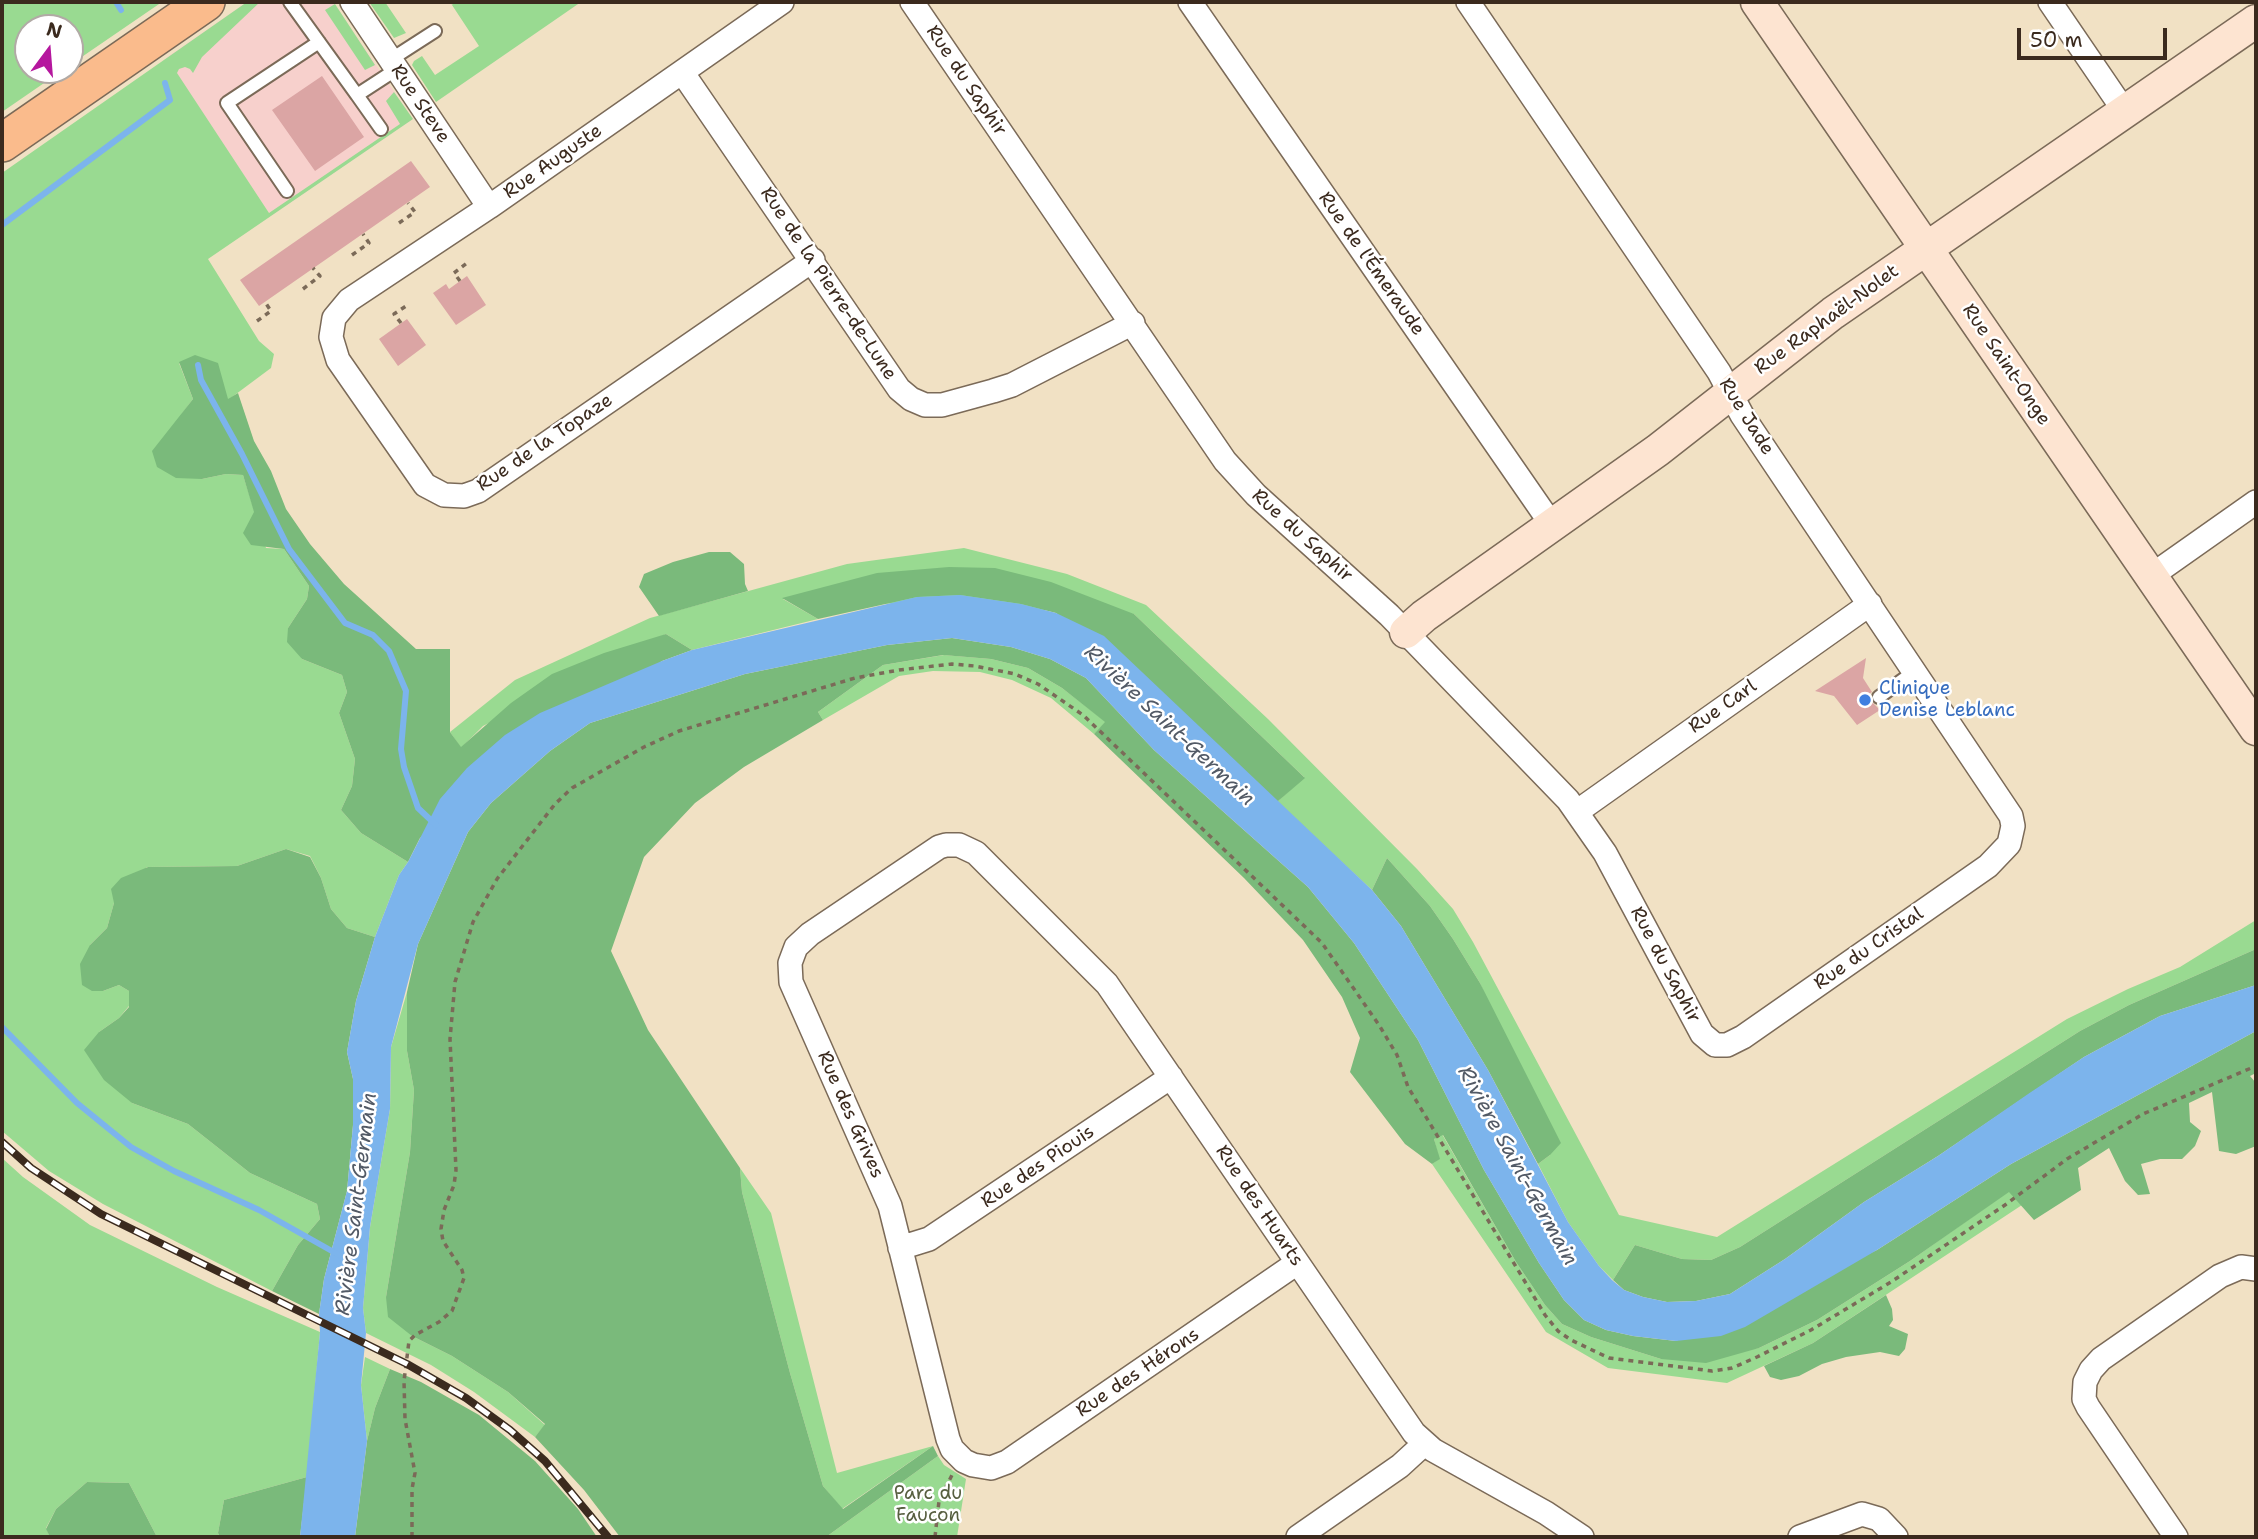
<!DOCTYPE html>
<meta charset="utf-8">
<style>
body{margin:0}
#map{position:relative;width:2258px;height:1539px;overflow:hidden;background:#f1e1c4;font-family:"Shantell Sans",sans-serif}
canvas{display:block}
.frame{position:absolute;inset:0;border:4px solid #3b2a1e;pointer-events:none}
.north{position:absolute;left:14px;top:14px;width:70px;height:70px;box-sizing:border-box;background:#fff;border:2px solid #b1aaa5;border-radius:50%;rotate:16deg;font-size:19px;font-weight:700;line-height:28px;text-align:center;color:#3b2a1e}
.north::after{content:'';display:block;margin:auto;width:24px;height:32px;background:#b5179e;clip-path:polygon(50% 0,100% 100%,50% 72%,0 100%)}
.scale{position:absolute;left:2017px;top:28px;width:150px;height:32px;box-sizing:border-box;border:4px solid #3b2a1e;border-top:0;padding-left:9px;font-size:21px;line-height:24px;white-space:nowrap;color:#3b2a1e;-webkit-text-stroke:5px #fff;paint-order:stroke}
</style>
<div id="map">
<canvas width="2258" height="1539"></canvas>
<div class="frame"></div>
<div class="north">N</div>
<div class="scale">50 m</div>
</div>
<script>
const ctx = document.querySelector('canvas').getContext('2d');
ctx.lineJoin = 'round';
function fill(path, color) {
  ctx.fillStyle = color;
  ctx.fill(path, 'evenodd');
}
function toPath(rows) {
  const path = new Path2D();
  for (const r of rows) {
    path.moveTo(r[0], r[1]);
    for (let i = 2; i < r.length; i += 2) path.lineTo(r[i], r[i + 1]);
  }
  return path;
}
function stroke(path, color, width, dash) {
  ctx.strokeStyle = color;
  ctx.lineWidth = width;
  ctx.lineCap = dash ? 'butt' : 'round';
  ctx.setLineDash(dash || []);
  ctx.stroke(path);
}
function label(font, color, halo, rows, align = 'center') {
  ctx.font = font + ' "Shantell Sans",sans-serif';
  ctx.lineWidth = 5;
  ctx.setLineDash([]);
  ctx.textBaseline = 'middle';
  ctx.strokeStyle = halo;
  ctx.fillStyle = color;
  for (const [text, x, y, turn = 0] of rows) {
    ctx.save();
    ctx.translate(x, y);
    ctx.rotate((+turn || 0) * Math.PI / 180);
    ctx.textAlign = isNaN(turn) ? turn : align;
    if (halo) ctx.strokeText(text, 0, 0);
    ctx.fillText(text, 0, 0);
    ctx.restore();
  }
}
fill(toPath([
 [247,2,333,2,413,119,271,216,166,58]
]), '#f7d0cc');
fill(toPath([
 [2,2,162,2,70,65,70,28,28,28,28,70,63,70,2,112],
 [247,2,260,2,202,57,193,73,190,69,185,67,179,69,177,73,269,213,400,124,386,101,394,92,413,119,208,259,259,341,274,354,271,368,228,400,179,363,193,399,181,415,202,479,226,474,243,475,266,548,284,549,309,586,307,599,288,628,302,659,342,675,347,692,339,713,355,759,352,786,341,810,361,833,408,862,399,875,375,937,347,928,331,909,321,878,310,856,286,849,237,866,147,867,114,903,107,928,90,945,103,991,119,985,129,991,129,1006,119,1018,99,1032,132,1103,188,1124,250,1173,317,1204,320,1219,298,1245,272,1291,103,1204,49,1171,2,1131,2,173],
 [369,2,385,2,406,33,394,38],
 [454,2,581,2,436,102,412,65,414,61,422,56,435,75,479,46,452,5],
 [335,4,375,65,365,70,325,10],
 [964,548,1067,574,1146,605,1268,719,1417,869,1453,909,1473,942,1619,1215,1717,1237,2067,1019,2128,989,2180,967,2256,920,2256,949,2129,1005,2080,1031,1740,1247,1711,1260,1682,1259,1635,1245,1613,1280,1599,1266,1568,1222,1538,1164,1550,1155,1480,983,1453,939,1430,906,1387,858,1372,890,1277,802,1304,777,1134,614,783,599,818,619,692,650,666,634,483,726,461,748,450,732,515,680,650,618,847,564],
 [944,655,991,659,1028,668,1062,688,1106,722,1094,734,1051,698,1012,680,980,672,933,671,899,676,823,720,818,712,883,665],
 [407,992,407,1051,414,1090,410,1152,386,1297,412,1336,452,1356,508,1392,545,1425,535,1437,474,1392,431,1365,366,1333,363,1308,370,1227,390,1109,391,1047],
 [1442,1134,1516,1262,1545,1305,1562,1324,1591,1337,1661,1359,1759,1348,1817,1320,1910,1261,2009,1191,2022,1205,1813,1343,1727,1383,1608,1368,1546,1332,1432,1164,1439,1159,1434,1139],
 [2,1158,23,1177,90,1225,217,1287,320,1332,307,1477,224,1500,218,1533,220,1537,157,1537,129,1483,87,1482,56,1509,46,1528,50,1537,2,1537],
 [740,1168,771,1213,837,1473,933,1446,842,1509,823,1486,790,1373,742,1192],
 [365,1357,390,1369,375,1408,367,1441,361,1385],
 [938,1456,944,1465,966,1479,957,1537,826,1537]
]), '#99da91');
fill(toPath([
 [195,355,218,363,228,399,238,393,254,441,271,471,286,509,310,544,344,584,416,649,450,649,450,732,461,747,511,703,552,674,604,653,666,634,692,650,662,661,420,838,408,862,361,833,341,810,352,786,355,759,339,713,347,692,342,675,302,659,287,642,288,628,307,599,309,586,284,549,251,545,243,533,254,512,243,475,226,474,202,479,176,478,157,467,152,451,193,399,179,362],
 [709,552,730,552,744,564,745,584,748,591,659,616,639,587,644,574,673,562],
 [949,567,995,568,1051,582,1134,614,1305,778,1277,802,1221,748,1056,613,1021,604,960,595,917,597,818,619,782,598,877,573],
 [952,638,1011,647,1050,659,1086,678,1154,750,1308,887,1354,943,1418,1040,1484,1170,1539,1263,1564,1300,1584,1320,1606,1330,1633,1336,1676,1341,1877,1250,2011,1164,2256,1031,2256,1073,2250,1076,2256,1083,2256,1146,2236,1154,2219,1151,2212,1092,2189,1103,2190,1122,2201,1131,2195,1146,2182,1159,2160,1159,2141,1164,2150,1194,2138,1195,2125,1181,2109,1148,2078,1168,2081,1190,2034,1220,2009,1192,1910,1261,1817,1320,1759,1348,1706,1363,1661,1359,1591,1337,1562,1324,1545,1305,1516,1262,1443,1135,1434,1139,1440,1159,1432,1164,1405,1144,1350,1072,1360,1038,1342,997,1303,940,1244,878,1094,734,1105,722,1062,688,1028,668,991,659,943,655,883,665,818,712,823,720,744,767,695,803,644,857,611,951,648,1030,740,1168,742,1192,790,1373,823,1486,843,1509,933,1446,938,1456,826,1537,620,1537,584,1490,535,1437,545,1424,508,1392,452,1356,412,1336,388,1317,386,1297,410,1152,414,1090,407,1051,407,992,418,944,468,832,491,803,550,751,590,723,745,674,887,645],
 [286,849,310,857,321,878,331,909,347,928,375,937,356,1001,347,1052,353,1079,353,1125,347,1191,324,1279,319,1314,272,1291,298,1245,320,1219,317,1204,250,1173,188,1124,132,1103,104,1080,84,1050,99,1032,119,1018,129,1007,129,991,119,985,103,991,92,991,82,985,80,964,90,945,107,928,114,903,111,889,121,878,148,867,237,866],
 [1387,858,1430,906,1453,939,1480,983,1561,1143,1550,1155,1538,1164,1488,1070,1401,926,1372,890],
 [2256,949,2256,985,2160,1016,2084,1057,1938,1156,1864,1202,1785,1259,1730,1294,1696,1301,1667,1302,1643,1297,1624,1290,1613,1280,1635,1245,1682,1259,1711,1260,1740,1247,2080,1031,2129,1005],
 [1886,1295,1892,1309,1893,1320,1889,1326,1908,1334,1905,1349,1899,1356,1880,1352,1846,1357,1822,1364,1799,1376,1781,1380,1770,1377,1764,1366,1813,1343],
 [390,1369,421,1382,479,1415,535,1461,578,1509,597,1537,355,1537,367,1441,375,1408],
 [307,1477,300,1537,220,1537,218,1533,224,1500],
 [87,1482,129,1483,157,1537,50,1537,46,1529,56,1509]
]), '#7aba7b');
fill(toPath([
 [960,595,1021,604,1056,613,1104,636,1372,890,1401,926,1488,1070,1568,1222,1599,1266,1612,1280,1624,1290,1643,1297,1667,1302,1696,1301,1730,1294,1785,1259,1864,1202,1938,1156,2031,1092,2084,1057,2160,1016,2256,985,2256,1031,2011,1164,1877,1250,1745,1327,1721,1336,1676,1341,1633,1336,1606,1330,1584,1320,1564,1300,1539,1263,1484,1170,1418,1040,1354,943,1308,887,1154,750,1086,678,1050,659,1011,647,952,638,887,645,745,674,590,723,550,751,491,803,468,832,418,944,391,1047,390,1109,370,1227,363,1308,366,1333,361,1385,367,1441,355,1537,300,1537,320,1332,319,1314,324,1279,347,1191,353,1125,353,1079,347,1052,356,1001,375,937,399,875,408,862,440,799,467,768,505,735,540,713,662,661,692,650,917,597]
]), '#7cb4ec');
stroke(toPath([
 [116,2,121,10],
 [2,225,170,100,165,83],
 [198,365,201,380,242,454,289,549,345,623,373,635,389,651,406,691,401,749,404,767,418,808,436,825],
 [2,1027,77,1103,131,1147,174,1171,259,1210,339,1255]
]), '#7cb4ec', 6);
fill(toPath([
 [322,76,364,137,315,171,272,110],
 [411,161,430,187,259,306,240,280],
 [467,276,486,305,456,325,433,293,446,284,449,289],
 [407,319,426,345,398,366,379,339],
 [1866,658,1863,678,1872,692,1869,694,1872,702,1880,710,1857,725,1834,696,1815,691]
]), '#dba5a4');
const lane = toPath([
 [290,2,357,95,397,69],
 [390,60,435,31],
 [357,95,381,129],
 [287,191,227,103,319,42],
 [1879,697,1915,671]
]);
const street = toPath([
 [352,2,489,207],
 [782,2,489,207,349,300,334,318,331,337,338,360,425,485,444,495,464,496,478,491,813,260],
 [912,2,1225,461,1256,495,1389,615,1568,800,1605,853,1702,1034,1715,1045,1727,1045,1743,1037,1988,866,2009,844,2013,826,2011,816,1742,415,1719,372,1468,2],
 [1190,2,1552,525],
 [2050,2,2125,112],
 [682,72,899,389,911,399,925,405,942,405,993,391,1012,385,1133,323],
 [2151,576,2256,502],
 [1578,811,1870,604],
 [900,1248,929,1239,1171,1077],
 [1297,1263,1007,1462,991,1468,973,1465,964,1461,952,1449,948,1439,890,1206,791,982,790,963,796,947,810,934,939,847,946,845,959,845,976,853,1107,984,1414,1433,1433,1450,1546,1513,1582,1537],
 [1298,1537,1400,1466,1424,1444],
 [1800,1537,1862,1514,1879,1519,1896,1537],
 [2176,1537,2088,1407,2084,1399,2085,1382,2091,1370,2101,1359,2220,1276,2241,1267,2256,1269]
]);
const secondary = toPath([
 [1757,2,2256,729],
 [1406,632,1424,616,1658,450,1833,313,2256,21]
]);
const primary = toPath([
 [2,143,206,2]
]);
stroke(lane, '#7b6a58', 16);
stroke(street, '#7b6a58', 26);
stroke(secondary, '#7b6a58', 35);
stroke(primary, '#7b6a58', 40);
stroke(toPath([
 [452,2,453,3],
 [399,223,415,212,408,203],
 [352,255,369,243,363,234],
 [460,281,454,273,467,263],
 [303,289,320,276,313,268],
 [257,321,271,311,265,302],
 [401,323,394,314,409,304],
 [412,1537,412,1489,415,1473,405,1419,404,1381,409,1341,415,1335,439,1322,452,1311,464,1278,462,1270,443,1241,441,1229,444,1210,454,1185,456,1170,450,1039,455,982,473,922,497,879,555,804,572,788,644,747,679,731,855,678,899,670,952,664,975,666,1015,674,1038,684,1083,715,1322,943,1379,1025,1397,1055,1408,1087,1545,1315,1558,1331,1571,1340,1609,1358,1712,1371,1732,1368,1757,1357,1811,1330,1891,1282,2005,1205,2067,1159,2143,1114,2256,1066],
 [935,1537,939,1501,952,1475]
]), '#7b6a58', 3.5, [5, 5]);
stroke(lane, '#fff', 12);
stroke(street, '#fff', 23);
stroke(secondary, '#fde4d1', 32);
stroke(primary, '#fabb8c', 37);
const rail = toPath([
 [2,1142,31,1168,101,1214,407,1364,466,1398,510,1430,545,1461,608,1537]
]);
stroke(rail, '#3b2a1e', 8);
stroke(rail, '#fff', 5, [16]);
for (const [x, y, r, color] of [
 [1865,700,7,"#3f7fe0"]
]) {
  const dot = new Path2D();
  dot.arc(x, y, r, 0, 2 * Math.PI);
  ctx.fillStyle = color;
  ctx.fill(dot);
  stroke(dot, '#fff', 2.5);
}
label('19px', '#3b2a1e', '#fff', [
 ["Rue du Saphir",966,81,56],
 ["Rue Steve",420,104,56],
 ["Rue Auguste",553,162,-35],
 ["Rue de l'Émeraude",1371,264,55],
 ["Rue de la Pierre-de-Lune",828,284,56],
 ["Rue Raphaël-Nolet",1827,320,-36],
 ["Rue Saint-Onge",2006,365,56],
 ["Rue Jade",1746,417,58],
 ["Rue de la Topaze",545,443,-34],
 ["Rue du Saphir",1302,536,42],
 ["Rue Carl",1723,707,-35],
 ["Rue du Cristal",1869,949,-35],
 ["Rue du Saphir",1665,965,62],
 ["Rue des Grives",850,1115,66],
 ["Rue des Piouis",1038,1167,-34],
 ["Rue des Huarts",1259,1206,56],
 ["Rue des Hérons",1138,1373,-34]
]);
label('19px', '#366cbe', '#fff', [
 ["Clinique",1879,689],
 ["Denise Leblanc",1879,711]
], 'left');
label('19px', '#575f40', '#fff', [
 ["Parc du",928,1494],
 ["Faucon",928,1516]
]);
label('italic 21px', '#525a66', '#fff', [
 ["Rivière Saint-Germain",1169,726,43],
 ["Rivière Saint-Germain",1517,1166,61],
 ["Rivière Saint-Germain",357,1204,-83]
]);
</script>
